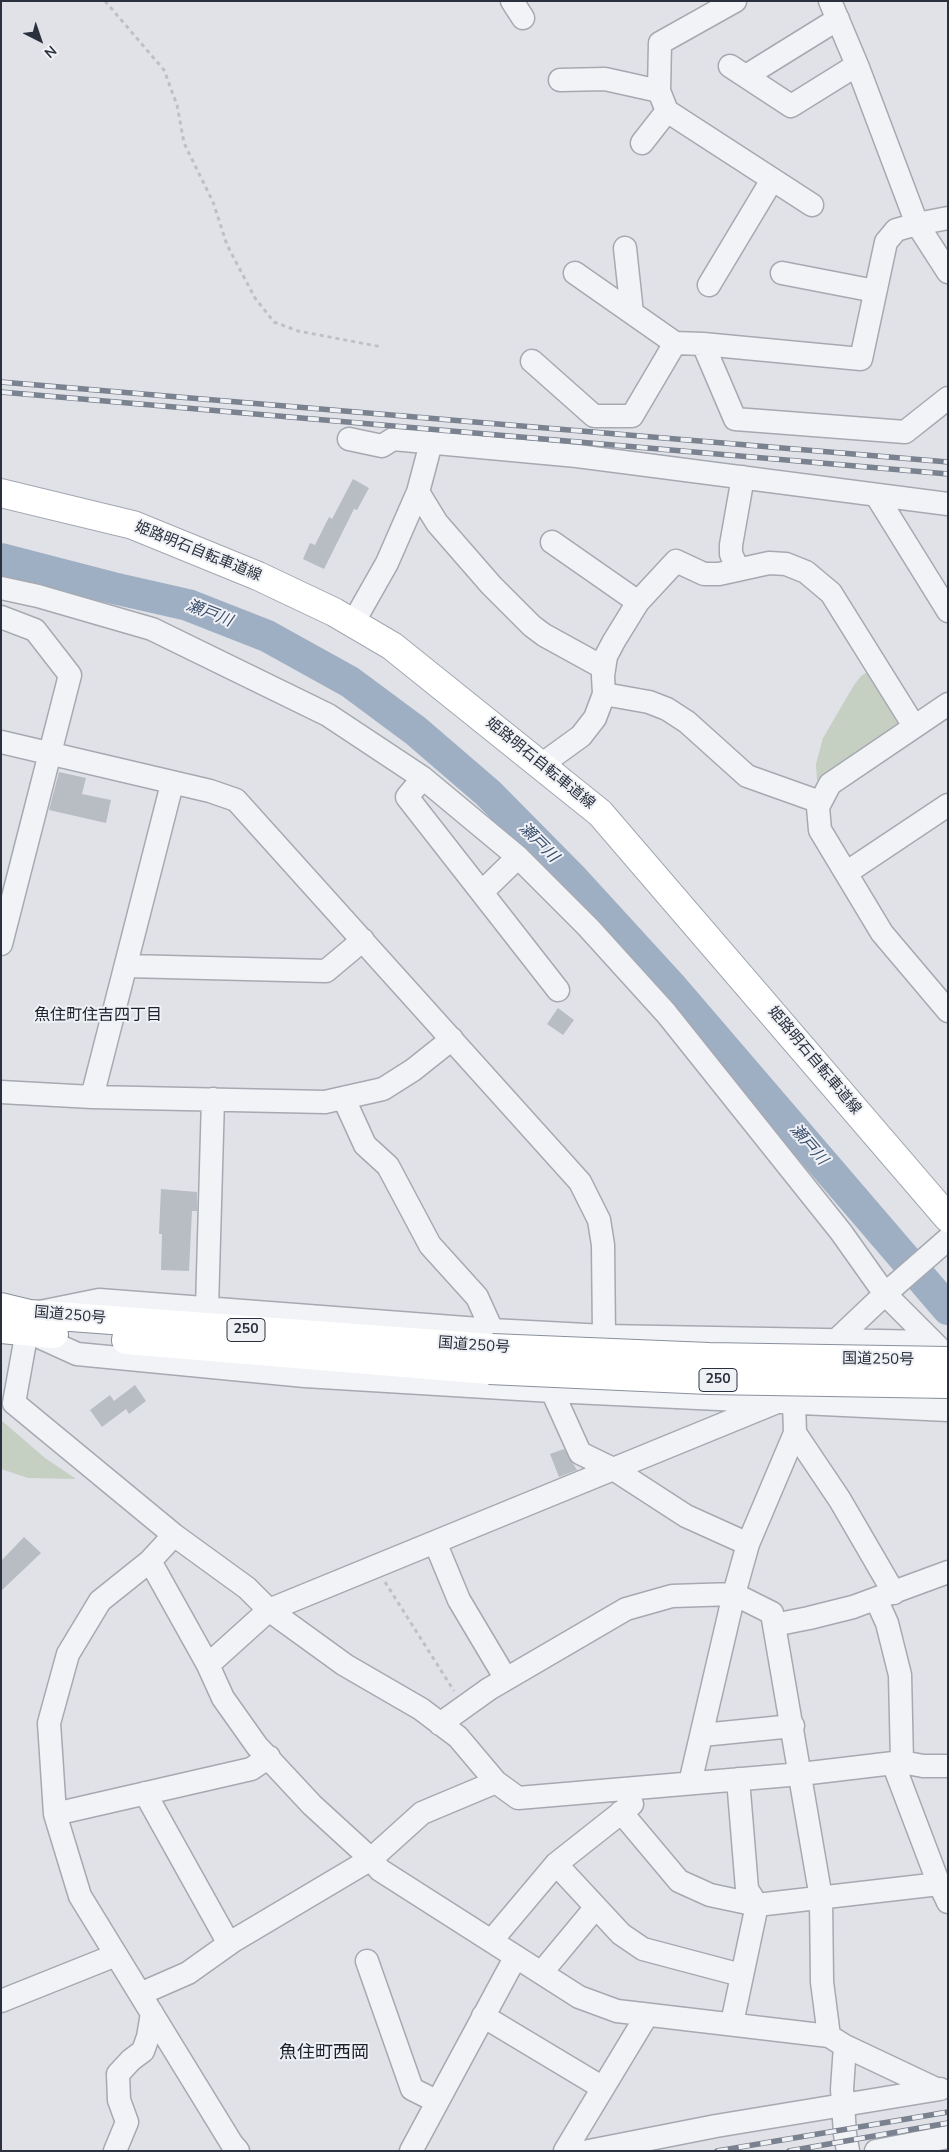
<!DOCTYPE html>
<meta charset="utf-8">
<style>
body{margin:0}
#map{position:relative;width:949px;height:2152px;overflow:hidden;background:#e0e2e7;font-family:"Nunito Sans",sans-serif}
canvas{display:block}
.frame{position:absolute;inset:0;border:2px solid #2a303d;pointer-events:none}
.north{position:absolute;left:15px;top:15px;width:50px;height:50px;-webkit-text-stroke:4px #eff1f5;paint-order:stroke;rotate:139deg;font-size:14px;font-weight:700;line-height:20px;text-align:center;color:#2a303d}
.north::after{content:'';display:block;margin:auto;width:18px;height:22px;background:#2a303d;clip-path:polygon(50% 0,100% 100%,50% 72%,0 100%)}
</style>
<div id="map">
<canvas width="949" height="2152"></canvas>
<div class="frame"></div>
<div class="north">N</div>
</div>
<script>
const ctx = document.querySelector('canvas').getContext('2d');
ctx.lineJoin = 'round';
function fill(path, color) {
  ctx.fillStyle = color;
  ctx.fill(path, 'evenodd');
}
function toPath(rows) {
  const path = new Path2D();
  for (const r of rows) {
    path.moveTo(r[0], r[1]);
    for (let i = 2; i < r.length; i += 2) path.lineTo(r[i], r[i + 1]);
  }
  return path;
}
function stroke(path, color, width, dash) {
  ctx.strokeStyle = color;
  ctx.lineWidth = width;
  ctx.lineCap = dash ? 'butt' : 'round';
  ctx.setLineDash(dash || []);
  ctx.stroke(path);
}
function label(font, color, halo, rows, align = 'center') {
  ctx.font = font + ' "Nunito Sans","Noto Sans JP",sans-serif';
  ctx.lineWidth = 4;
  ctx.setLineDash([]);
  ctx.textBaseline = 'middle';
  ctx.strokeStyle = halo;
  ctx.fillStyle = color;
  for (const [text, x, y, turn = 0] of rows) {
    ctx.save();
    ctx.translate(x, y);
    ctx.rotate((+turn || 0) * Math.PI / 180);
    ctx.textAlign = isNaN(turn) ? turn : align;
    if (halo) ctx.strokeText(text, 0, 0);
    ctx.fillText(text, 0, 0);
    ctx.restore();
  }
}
fill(toPath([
 [870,670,899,715,896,729,817,781,816,764,823,738,854,685,861,676],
 [1,1420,45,1458,76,1479,28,1478,1,1469]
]), '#c5d0c2');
stroke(toPath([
 [1,559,113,588,188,605,267,636,350,682,416,731,488,793,573,879,670,985,948,1309]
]), '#9fafc3', 32);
fill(toPath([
 [353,479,369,488,357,510,354,509,324,569,303,559,310,543,315,545,329,517,332,519],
 [59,772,86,778,82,794,111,800,106,823,49,810],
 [558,1008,574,1020,563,1035,547,1024],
 [161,1189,197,1192,197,1211,192,1211,189,1271,161,1270,162,1234,159,1234],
 [135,1385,146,1401,129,1414,126,1409,102,1427,90,1410,110,1395,114,1401],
 [564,1449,577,1470,559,1477,550,1454],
 [24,1537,41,1553,1,1591,1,1561]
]), '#b8bcc3');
const minor = toPath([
 [512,1,523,18],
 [735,1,660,43,659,91,667,111,812,205],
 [830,1,857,65,917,224,948,272],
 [730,66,791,106,857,65],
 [746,76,838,19],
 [560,80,605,79,659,91],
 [642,143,667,111],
 [625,248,632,313],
 [575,273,675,343,703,344,861,359,886,242,896,230,917,224,948,218],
 [782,273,875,291],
 [709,285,772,180],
 [703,344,735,419,905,432,948,398],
 [532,361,594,416,632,416,675,343],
 [349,439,382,446,393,439,577,456,948,504],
 [418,492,437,523,491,585,532,626,544,635,604,668],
 [876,495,948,611],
 [552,542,638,602],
 [738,569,731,554,731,545,743,477],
 [1,588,38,596,152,629,328,715,423,778,518,857,588,927,666,1013,841,1232,885,1294,938,1347],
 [1,617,35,630,70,675,1,944],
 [353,623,387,563,418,492,431,443],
 [604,694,649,702,667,709,687,722,747,776,820,802],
 [948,704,830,784,818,807,820,830,882,933,948,1011],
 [1,742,210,791,236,800,580,1182,599,1220,603,1245,604,1336],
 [541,765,581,736,595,718,604,694,603,676,606,656,614,641,638,602,676,561,704,574,719,574,769,563,786,564,806,572,831,593,914,726],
 [423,778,407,797,558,990],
 [846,873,948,805],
 [482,892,518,857],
 [127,966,326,971,363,940],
 [1,1092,92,1097,325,1102,383,1089,413,1070,452,1039],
 [92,1097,172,784],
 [344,1099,365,1145,388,1166,430,1245,477,1297,492,1330,500,1338],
 [207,1308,213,1099],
 [33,1334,77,1354,305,1376,552,1391,948,1410],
 [933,1342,604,1336,492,1330,99,1300,30,1314,14,1403,174,1535,247,1588,269,1610,345,1665,421,1709,458,1737,496,1782,518,1798,801,1774,902,1762,923,1766,948,1766],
 [828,1348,885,1294,948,1239],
 [801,1373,782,1391,777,1402,269,1610,208,1665,223,1698,257,1746,312,1805,371,1859,380,1870,579,1997,617,2011,829,2036,845,2046,936,2089],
 [544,1383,552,1391,580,1453,615,1470,686,1516,748,1544],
 [794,1402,795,1433,748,1544,734,1594,772,1613,774,1625,821,1898,822,1982,829,2036],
 [795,1433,840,1500,894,1593],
 [174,1535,150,1561,100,1601,68,1654,49,1723,55,1814,80,1896,232,2144,238,2151],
 [435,1542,459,1600,506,1679],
 [150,1561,208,1665],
 [876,1599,887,1623,900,1675,902,1762],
 [774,1625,809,1618,853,1607,948,1572],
 [440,1724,489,1689,626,1609,672,1596,734,1594,690,1783],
 [702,1735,793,1726],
 [893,1763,937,1879,948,1902],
 [145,1793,229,1944],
 [621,1812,679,1881,710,1895,757,1905,939,1884],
 [55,1814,251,1769,269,1757],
 [556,1864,621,1934,643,1949,741,1975],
 [492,1940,556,1864,632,1804],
 [367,1961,412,2089,436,2101],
 [542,1972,596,1907],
 [140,1994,188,1973,233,1941,371,1859,422,1813,496,1782],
 [1,2001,116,1955],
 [483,2016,603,2088],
 [732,2023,757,1905,747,1889,738,1779],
 [845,2046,842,2089,845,2134,848,2151],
 [115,2151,127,2122,119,2100,118,2074,131,2060,143,2051,148,2037,152,2013],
 [411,2151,515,1958],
 [565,2151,647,2015],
 [589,2151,716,2126,940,2089],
 [876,2151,948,2137]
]);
const major = toPath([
 [1,493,133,525,258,576,334,612,392,646,600,813,948,1218]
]);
const highway = toPath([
 [1,1307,30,1314,492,1348],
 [1,1329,54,1334],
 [126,1340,489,1370]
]);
stroke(minor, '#a6a9b1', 25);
stroke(major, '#a1a7b2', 30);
stroke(highway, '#89909c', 30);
stroke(toPath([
 [105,1,164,70,177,105,184,143,213,202,227,245,255,298,274,322,298,331,382,347],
 [385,1582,454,1691]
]), '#bec0c6', 3, [4, 4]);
stroke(minor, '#f2f3f6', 22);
stroke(major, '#fff', 28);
stroke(highway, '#fff', 28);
const rail = toPath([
 [1,382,948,462],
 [1,392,948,474],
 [717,2151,948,2112],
 [789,2151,948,2123]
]);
stroke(rail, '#7b828f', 5.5);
stroke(rail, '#eff1f5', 4, [11]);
const highwayBridge = toPath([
 [492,1348,709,1357,948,1361],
 [489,1370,708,1380,948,1384]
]);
stroke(highwayBridge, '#89909c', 30, []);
stroke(highwayBridge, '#fff', 28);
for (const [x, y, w] of [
 [246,1330,38],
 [718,1380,38]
]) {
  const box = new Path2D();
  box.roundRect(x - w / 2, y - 11.5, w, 23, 4);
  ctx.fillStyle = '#eff1f5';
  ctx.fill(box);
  stroke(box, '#2a303d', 1);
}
label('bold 14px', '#2a303d', null, [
 ["250",246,1330],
 ["250",718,1380]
]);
label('15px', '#2a303d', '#eff1f5', [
 ["姫路明石自転車道線",198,552,22],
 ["姫路明石自転車道線",540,764,39],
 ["姫路明石自転車道線",814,1061,50],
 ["国道250号",70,1316,5],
 ["国道250号",474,1346,4],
 ["国道250号",878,1360,1]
]);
label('italic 16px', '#394d6c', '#eff1f5', [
 ["瀬戸川",209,614,21],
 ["瀬戸川",538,843,45],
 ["瀬戸川",808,1145,49]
]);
label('16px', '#1c212e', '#eff1f5', [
 ["魚住町住吉四丁目",98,1016]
]);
label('18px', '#1c212e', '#eff1f5', [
 ["魚住町西岡",324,2054]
]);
</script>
